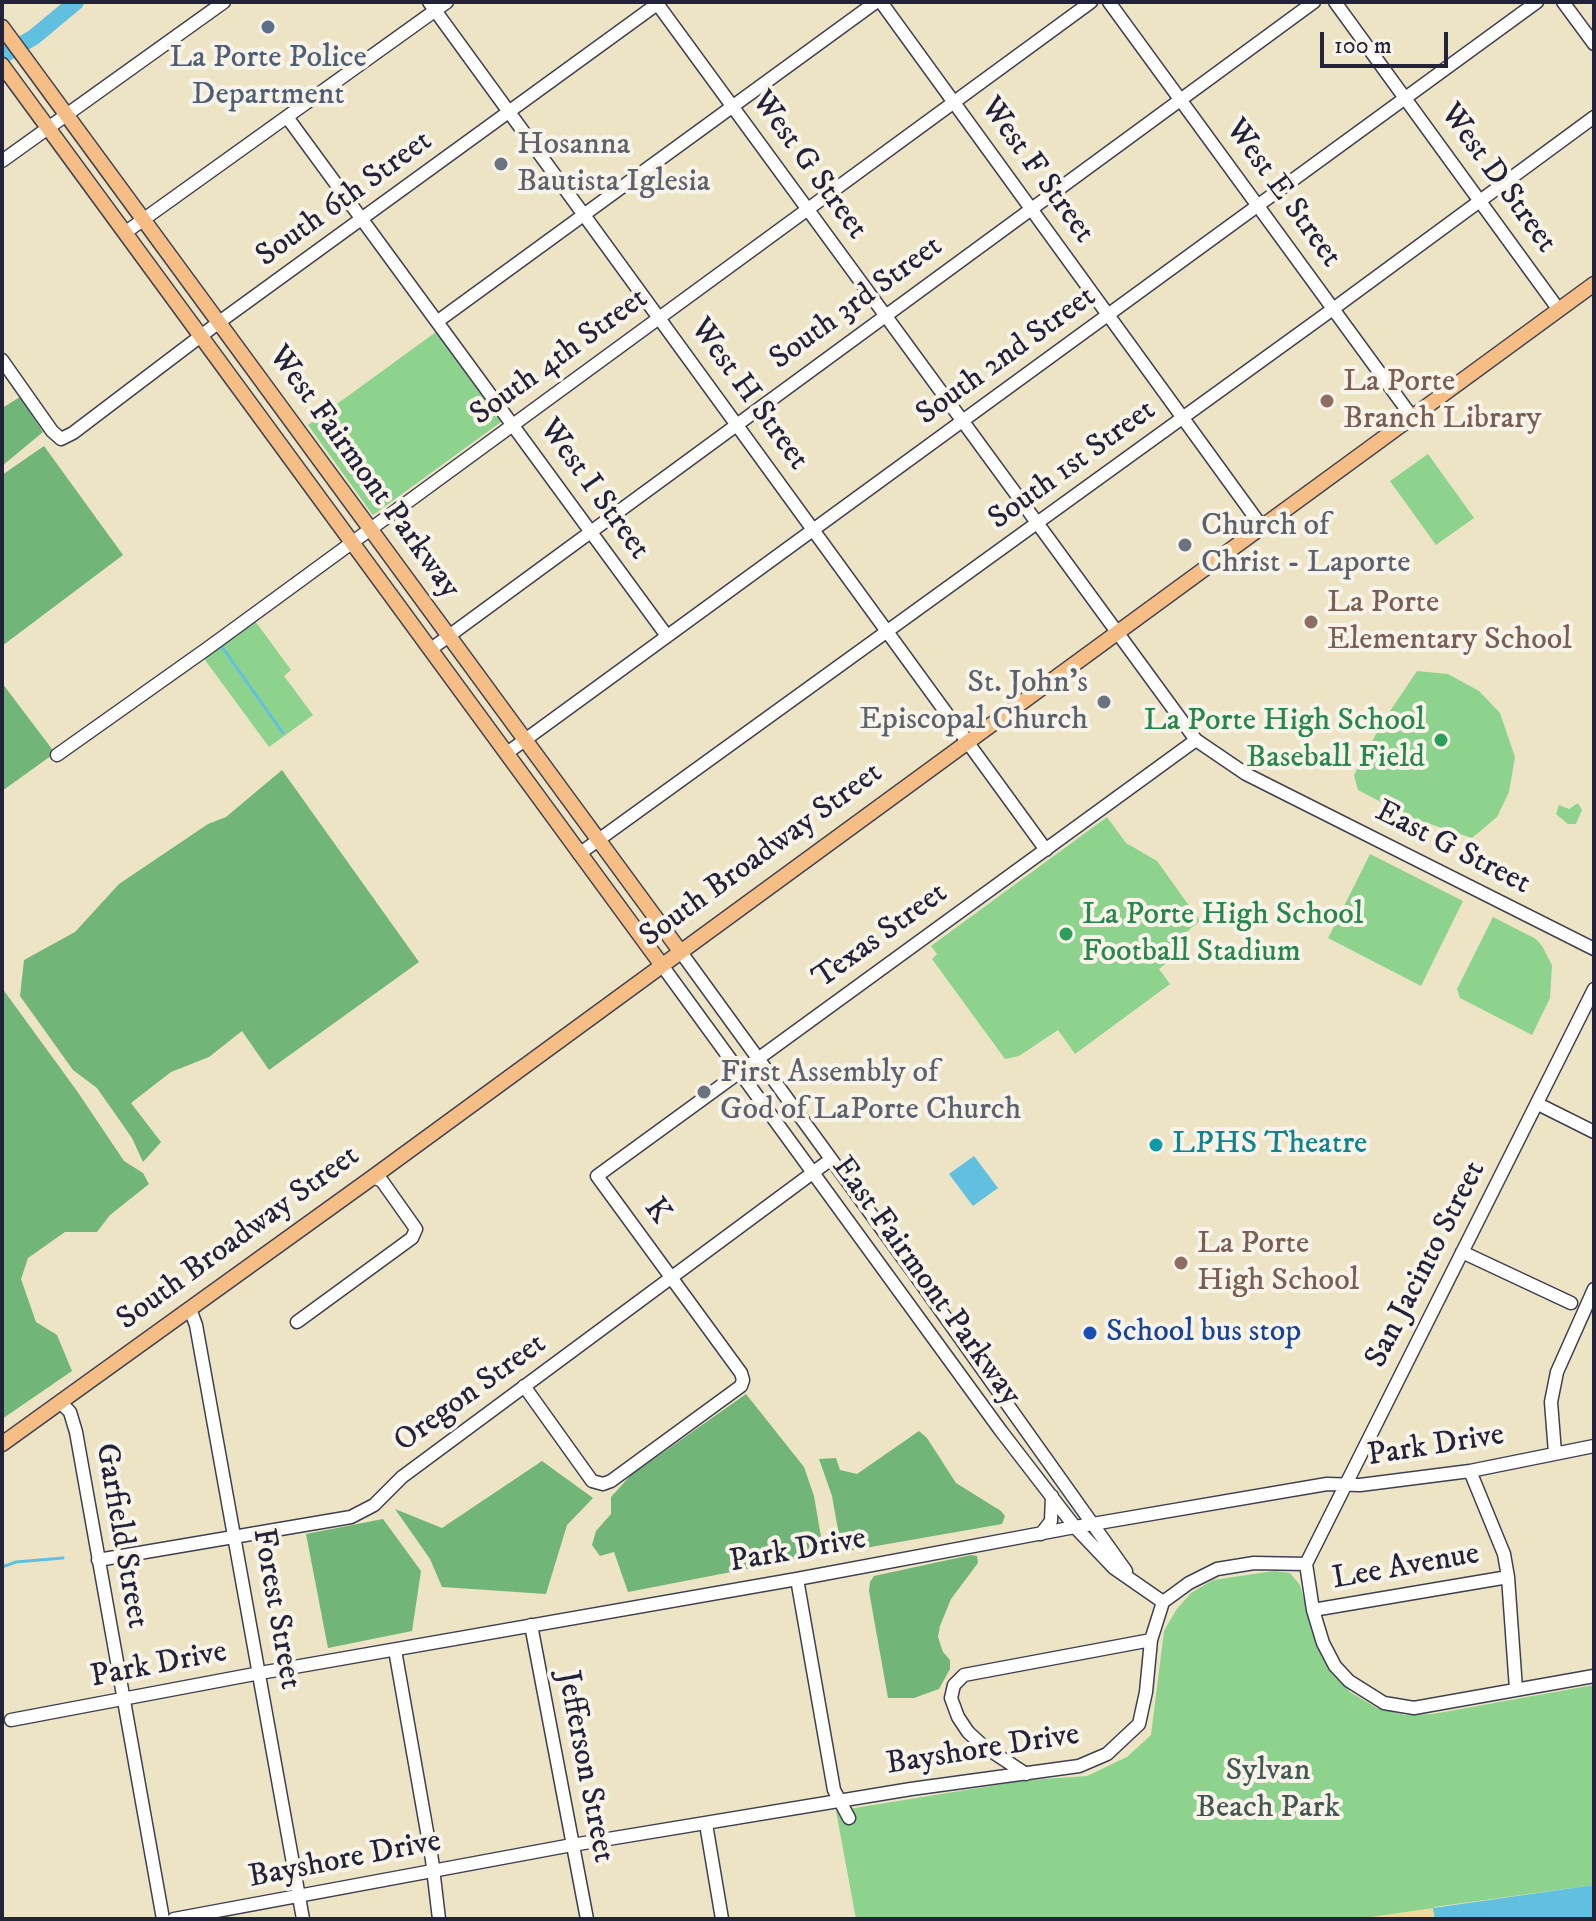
<!DOCTYPE html>
<style>
body{margin:0}
#map{position:relative;width:1596px;height:1921px;overflow:hidden;background:#ece4c5;font-family:"IM FELL DW Pica",serif}
canvas{display:block}
.frame{position:absolute;inset:0;border:4px solid #22223b;pointer-events:none}
.scale{position:absolute;left:1320px;top:32px;width:128px;height:36px;box-sizing:border-box;border:4px solid #22223b;border-top:0;padding-left:10px;font-size:24px;line-height:28px;white-space:nowrap;color:#22223b;-webkit-text-stroke:6px #f7f3e8;paint-order:stroke}
</style>
<div id="map">
<canvas width="1596" height="1921"></canvas>
<div class="frame"></div>
<div class="scale">100 m</div>
</div>
<script>
const ctx = document.querySelector('canvas').getContext('2d');
ctx.lineJoin = 'round';
function fill(path, color) {
  ctx.fillStyle = color;
  ctx.fill(path, 'evenodd');
}
function toPath(rows) {
  const path = new Path2D();
  for (const r of rows) {
    path.moveTo(r[0], r[1]);
    for (let i = 2; i < r.length; i += 2) path.lineTo(r[i], r[i + 1]);
  }
  return path;
}
function stroke(path, color, width, dash) {
  ctx.strokeStyle = color;
  ctx.lineWidth = width;
  ctx.lineCap = dash ? 'butt' : 'round';
  ctx.setLineDash(dash || []);
  ctx.stroke(path);
}
function label(font, color, halo, rows, align = 'center') {
  ctx.font = font + ' "IM FELL DW Pica",serif';
  ctx.lineWidth = 8;
  ctx.setLineDash([]);
  ctx.textBaseline = 'middle';
  ctx.strokeStyle = halo;
  ctx.fillStyle = color;
  for (const [text, x, y, turn = 0] of rows) {
    ctx.save();
    ctx.translate(x, y);
    ctx.rotate((+turn || 0) * Math.PI / 180);
    ctx.textAlign = isNaN(turn) ? turn : align;
    if (halo) ctx.strokeText(text, 0, 0);
    ctx.fillText(text, 0, 0);
    ctx.restore();
  }
}
fill(toPath([
 [436,332,501,422,373,515,308,425],
 [1428,454,1474,518,1436,545,1390,481],
 [255,621,291,670,284,676,313,715,269,747,205,660,205,654],
 [1417,671,1448,674,1479,691,1500,713,1515,757,1509,792,1497,817,1472,838,1412,818,1358,790,1354,775,1382,723],
 [1578,803,1582,810,1576,824,1568,824,1556,814,1559,805,1569,809],
 [1107,817,1126,843,1157,861,1200,921,1168,947,1174,957,1159,969,1170,984,1075,1054,1058,1030,1019,1056,1005,1059,932,959,937,954,931,946],
 [1370,854,1463,901,1421,986,1328,938],
 [1493,917,1536,939,1542,946,1552,965,1550,998,1532,1035,1460,998,1457,989],
 [1274,1571,1290,1573,1300,1585,1312,1632,1326,1663,1350,1692,1377,1708,1405,1715,1433,1714,1594,1685,1594,1885,1434,1907,1435,1919,856,1919,836,1811,1028,1780,1087,1776,1127,1757,1151,1735,1164,1631,1176,1610,1191,1593,1213,1580]
]), '#8dd38e');
fill(toPath([
 [20,397,43,432,2,466,2,408],
 [44,446,123,555,2,646,2,475],
 [2,683,55,753,2,791],
 [282,770,419,962,269,1070,242,1031,209,1057,171,1072,131,1103,161,1142,143,1162,132,1138,97,1088,73,1070,20,996,24,960,75,932,119,884,208,824,226,817],
 [2,988,77,1091,124,1161,143,1173,149,1184,110,1215,97,1232,65,1232,28,1258,21,1279,36,1322,57,1335,72,1371,2,1419],
 [746,1394,804,1467,814,1496,824,1554,628,1592,614,1552,600,1556,592,1545,596,1531,611,1514,611,1497,631,1475],
 [919,1431,927,1438,956,1483,1001,1511,1005,1516,1002,1524,842,1552,832,1496,819,1459,836,1458,840,1470,857,1474],
 [542,1461,593,1498,567,1525,546,1594,442,1587,430,1559,395,1509,442,1528],
 [383,1519,421,1571,412,1631,328,1648,306,1534],
 [971,1555,977,1556,978,1563,951,1599,940,1626,938,1637,943,1652,950,1660,950,1669,939,1689,914,1698,888,1698,869,1591,870,1582,874,1576]
]), '#72b579');
fill(toPath([
 [1433,1908,1435,1919,1357,1919]
]), '#eeda9e');
fill(toPath([
 [974,1156,998,1188,973,1206,949,1174],
 [1594,1885,1594,1919,1435,1919,1433,1908]
]), '#61c0df');
stroke(toPath([
 [222,647,283,733],
 [2,1567,16,1562,63,1558]
]), '#61c0df', 3);
stroke(toPath([
 [2,56,34,37,76,2]
]), '#61c0df', 16);
const minor = toPath([
 [429,2,1046,850],
 [656,2,1196,740,1246,774,1594,949],
 [881,2,1262,527],
 [1109,2,1412,417],
 [1335,2,1559,310],
 [1563,2,1594,44],
 [287,117,667,636],
 [2,161,224,2],
 [126,232,447,2],
 [438,321,876,2],
 [2,360,52,431,61,439,73,433,218,323,660,2],
 [431,649,1314,2],
 [507,753,1537,2],
 [57,755,208,648,1091,2],
 [579,854,1333,309,1594,117],
 [680,951,916,1276,1126,1571],
 [661,964,1001,1431,1075,1527,1114,1568,1163,1602],
 [1538,1104,1594,1132],
 [1462,1252,1571,1303],
 [190,1309,196,1325,303,1919],
 [297,1322,412,1238,416,1229,382,1181,373,1177],
 [524,1386,592,1481,603,1484,611,1481,741,1386,743,1380,741,1373,597,1176,1196,740],
 [60,1402,70,1412,76,1432,163,1919],
 [1555,1453,1551,1402,1557,1372,1594,1289],
 [1470,1471,1504,1554,1508,1577,1516,1689],
 [1041,1534,1051,1521,1052,1496],
 [98,1560,351,1517,374,1505,402,1477,830,1160],
 [1306,1564,1594,989],
 [1306,1564,1313,1610,1323,1643,1335,1666,1349,1681,1384,1703,1414,1708,1594,1676],
 [797,1579,834,1790,849,1818],
 [1313,1610,1508,1577],
 [531,1625,587,1919],
 [395,1650,432,1860,439,1919],
 [11,1720,260,1673,797,1579,1075,1527,1327,1484,1360,1485,1470,1471,1594,1446],
 [1026,1774,982,1745,968,1732,958,1717,951,1698,954,1685,964,1675,1151,1640],
 [706,1824,722,1919],
 [174,1919,572,1845,911,1789,1079,1766,1107,1754,1139,1724,1146,1692,1151,1640,1163,1602,1189,1583,1217,1569,1254,1563,1306,1564]
]);
const major = toPath([
 [2,27,680,951],
 [2,65,661,964],
 [2,1444,373,1177,1594,284]
]);
stroke(minor, '#403f50', 15);
stroke(major, '#403f50', 17);
stroke(minor, '#fff', 12);
stroke(major, '#f6be87', 14);
for (const [x, y, r, color] of [
 [268,27,8,"#5c6f8a"],
 [501,164,8,"#6b7280"],
 [1327,401,8,"#8d6e63"],
 [1185,545,8,"#6b7280"],
 [1311,622,8,"#8d6e63"],
 [1104,702,8,"#6b7280"],
 [1441,740,8,"#2e9e5b"],
 [1066,934,8,"#2e9e5b"],
 [704,1092,8,"#6b7280"],
 [1156,1145,8,"#0f9aa8"],
 [1181,1263,8,"#8d6e63"],
 [1090,1333,8,"#1a4fb4"]
]) {
  const dot = new Path2D();
  dot.arc(x, y, r, 0, 2 * Math.PI);
  ctx.fillStyle = color;
  ctx.fill(dot);
  stroke(dot, '#f7f3e8', 3);
}
label('32px', '#4e5e75', '#f7f3e8', [
 ["La Porte Police",268,59],
 ["Department",268,96]
]);
label('32px', '#5b616d', '#f7f3e8', [
 ["Hosanna",517,146],
 ["Bautista Iglesia",517,183],
 ["Church of",1201,527],
 ["Christ - Laporte",1201,564],
 ["St. John's",1088,684,"right"],
 ["Episcopal Church",1088,721,"right"],
 ["First Assembly of",720,1074],
 ["God of LaPorte Church",720,1111]
], 'left');
label('32px', '#22223b', '#f7f3e8', [
 ["West G Street",808,166,54],
 ["West F Street",1036,171,54],
 ["West D Street",1497,179,54],
 ["West E Street",1282,194,54],
 ["South 6th Street",345,200,-36],
 ["South 3rd Street",857,304,-36],
 ["South 2nd Street",1007,357,-36],
 ["South 4th Street",560,358,-36],
 ["West H Street",748,395,54],
 ["South 1st Street",1073,466,-36],
 ["West Fairmont Parkway",363,473,54],
 ["West I Street",593,490,54],
 ["East G Street",1452,849,27],
 ["South Broadway Street",762,856,-36],
 ["Texas Street",881,937,-36],
 ["K",656,1212,54],
 ["South Broadway Street",239,1239,-36],
 ["San Jacinto Street",1427,1265,-63],
 ["East Fairmont Parkway",925,1282,54],
 ["Oregon Street",471,1394,-36],
 ["Park Drive",1436,1447,-9],
 ["Garfield Street",120,1536,80],
 ["Park Drive",798,1552,-10],
 ["Lee Avenue",1406,1568,-10],
 ["Forest Street",275,1609,80],
 ["Park Drive",159,1666,-11],
 ["Bayshore Drive",983,1751,-9],
 ["Jefferson Street",584,1767,79],
 ["Bayshore Drive",345,1861,-11]
]);
label('32px', '#785e54', '#f7f3e8', [
 ["La Porte",1343,383],
 ["Branch Library",1343,420],
 ["La Porte",1327,604],
 ["Elementary School",1327,641],
 ["La Porte",1197,1245],
 ["High School",1197,1282]
], 'left');
label('32px', '#27864d', '#f7f3e8', [
 ["La Porte High School",1425,722],
 ["Baseball Field",1425,759],
 ["La Porte High School",1082,916,"left"],
 ["Football Stadium",1082,953,"left"]
], 'right');
label('32px', '#0d838f', '#f7f3e8', [
 ["LPHS Theatre",1172,1145]
], 'left');
label('32px', '#164399', '#f7f3e8', [
 ["School bus stop",1106,1333]
], 'left');
label('32px', '#425754', '#f7f3e8', [
 ["Sylvan",1268,1772],
 ["Beach Park",1268,1809]
]);
</script>
